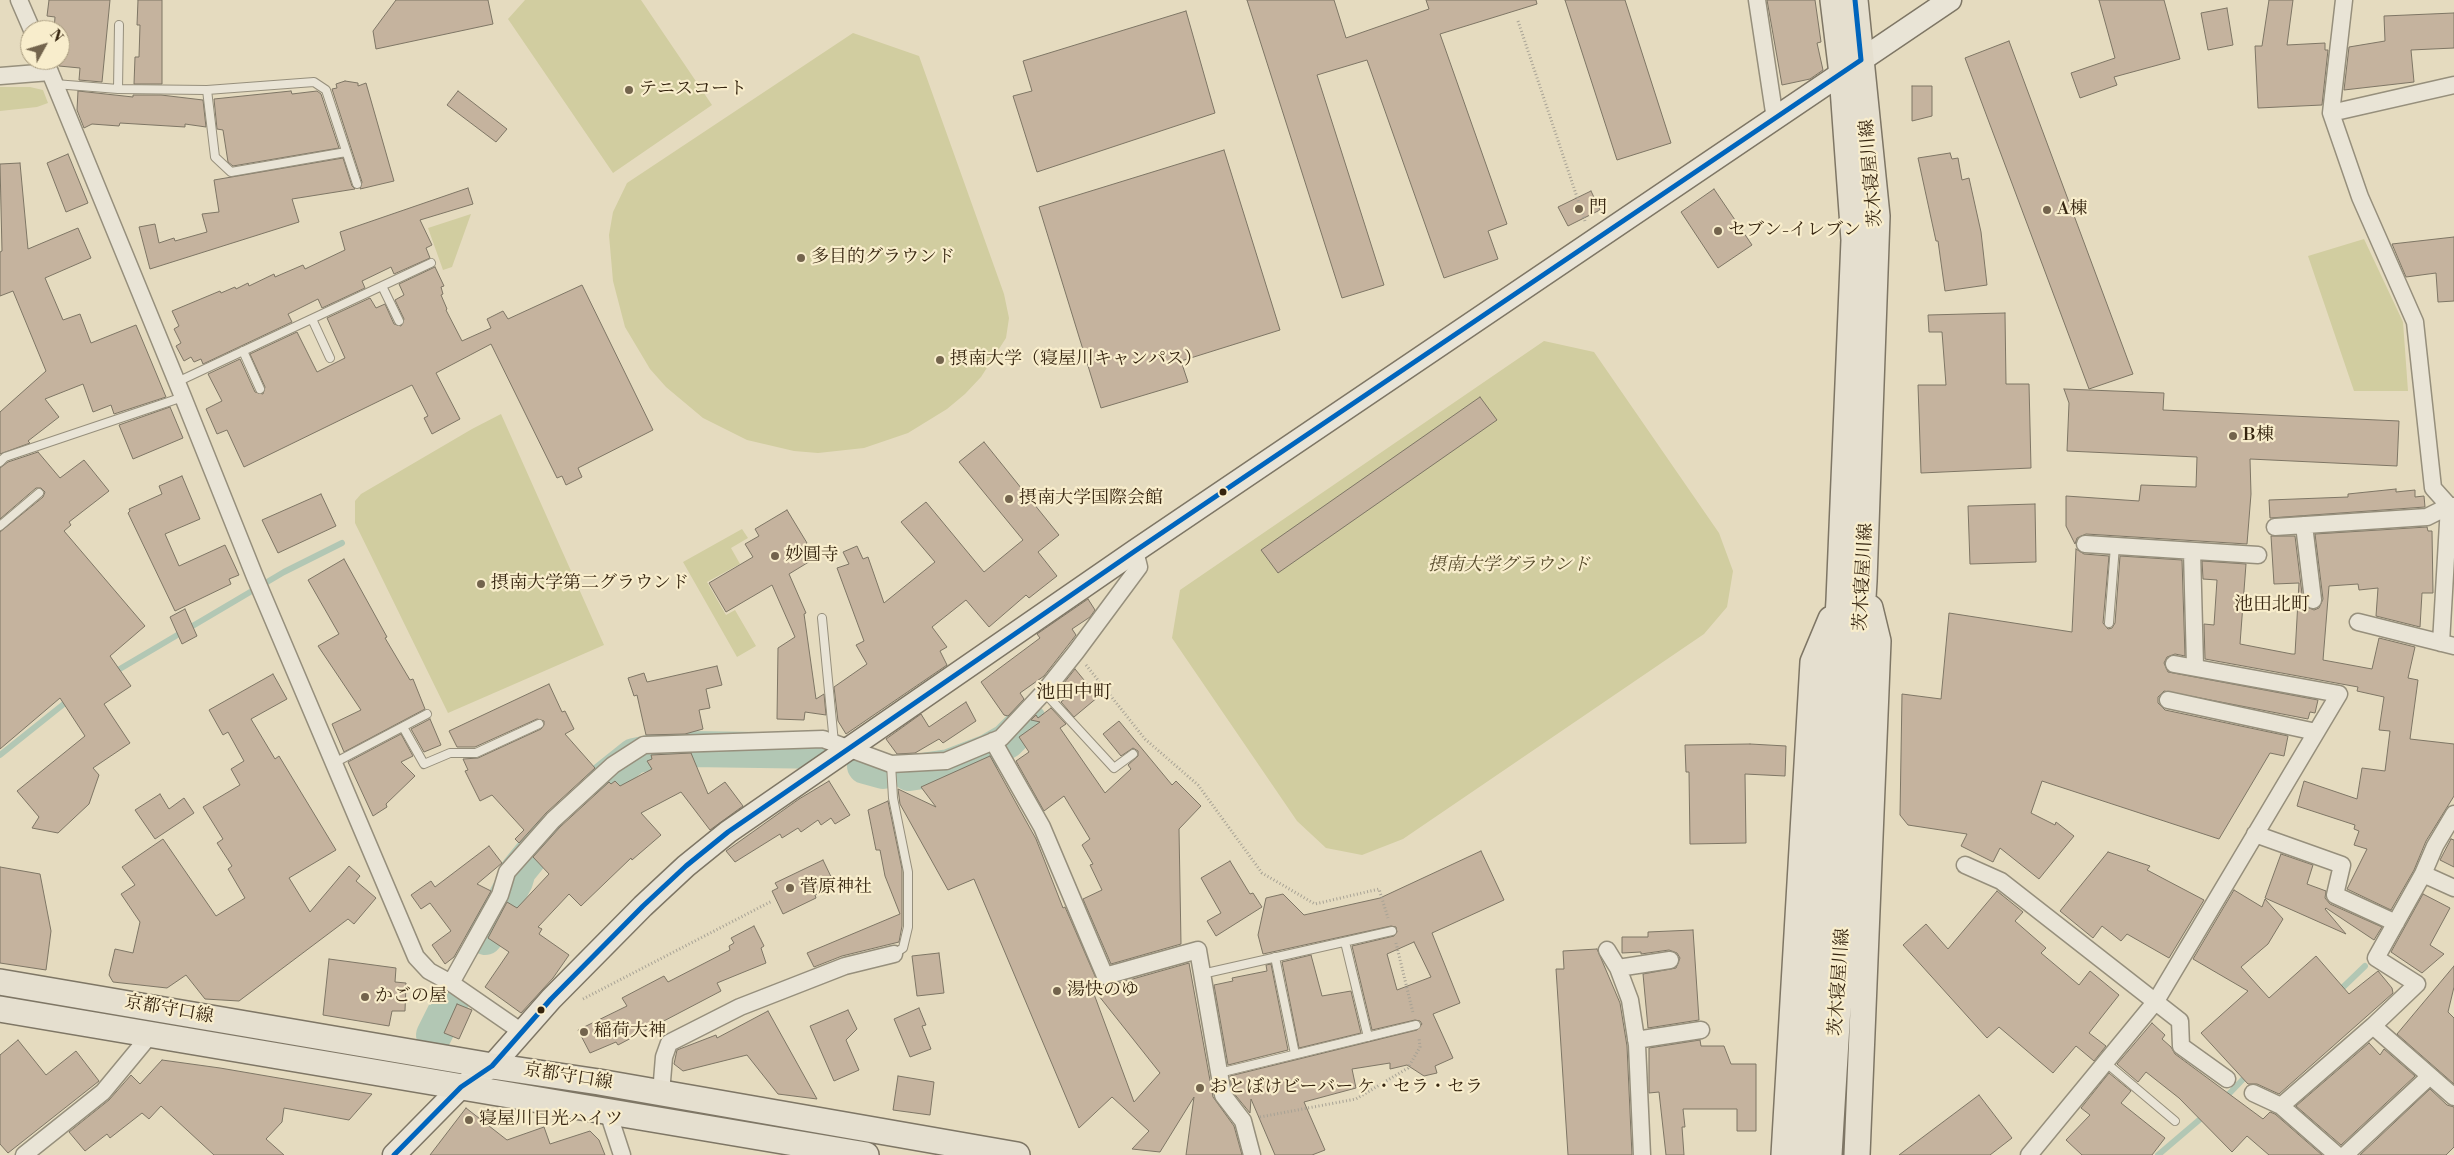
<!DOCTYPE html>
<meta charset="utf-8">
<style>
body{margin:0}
#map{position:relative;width:2454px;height:1155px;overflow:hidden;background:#e5dbbf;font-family:"Libre Bodoni",serif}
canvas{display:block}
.north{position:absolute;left:20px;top:20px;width:50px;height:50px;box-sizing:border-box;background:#f8edcc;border:1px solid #aa9d80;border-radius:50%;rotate:51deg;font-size:14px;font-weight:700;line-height:20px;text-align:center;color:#35240f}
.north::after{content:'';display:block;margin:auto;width:18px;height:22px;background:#73644d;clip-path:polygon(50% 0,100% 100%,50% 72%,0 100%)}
</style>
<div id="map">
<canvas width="2454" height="1155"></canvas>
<div class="north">N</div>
</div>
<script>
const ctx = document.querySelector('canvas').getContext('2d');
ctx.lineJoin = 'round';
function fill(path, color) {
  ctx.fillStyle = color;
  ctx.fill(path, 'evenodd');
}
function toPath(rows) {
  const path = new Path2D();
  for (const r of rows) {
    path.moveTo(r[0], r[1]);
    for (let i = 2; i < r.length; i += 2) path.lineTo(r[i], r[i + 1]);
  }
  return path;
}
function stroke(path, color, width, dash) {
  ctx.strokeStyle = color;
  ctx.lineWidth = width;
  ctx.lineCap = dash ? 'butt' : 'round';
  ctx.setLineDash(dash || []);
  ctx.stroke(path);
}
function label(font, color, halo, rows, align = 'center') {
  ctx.font = font + ' "Libre Bodoni","Noto Serif JP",serif';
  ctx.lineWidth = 4.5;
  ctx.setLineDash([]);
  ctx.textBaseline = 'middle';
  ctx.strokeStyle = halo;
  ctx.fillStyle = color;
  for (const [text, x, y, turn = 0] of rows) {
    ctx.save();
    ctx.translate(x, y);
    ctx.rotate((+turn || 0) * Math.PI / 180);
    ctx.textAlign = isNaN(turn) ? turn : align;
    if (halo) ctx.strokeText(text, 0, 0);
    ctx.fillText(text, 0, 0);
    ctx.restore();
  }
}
fill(toPath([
 [525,0,641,0,712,105,613,173,508,19],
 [853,33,919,56,1004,294,1009,318,1006,338,981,377,965,394,947,409,908,433,864,448,818,453,794,451,747,440,703,418,666,387,650,369,625,327,613,281,609,235,613,212,627,183],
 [0,87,30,87,43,90,48,103,37,107,0,111],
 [471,214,452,267,443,270,428,228],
 [2364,239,2403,322,2408,391,2354,391,2308,256],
 [1544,341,1594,352,1719,533,1733,571,1727,607,1704,634,1403,839,1362,855,1326,848,1297,821,1172,638,1180,590],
 [501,414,604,645,448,713,355,523,355,501,361,494,472,429],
 [742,529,748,538,731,548,740,564,707,582,726,615,735,610,756,646,737,657,683,562]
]), '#d1cda0');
stroke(toPath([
 [113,673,284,572,342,543],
 [0,755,70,699],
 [2337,993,2365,966],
 [2224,1099,2248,1074],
 [2158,1155,2205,1115]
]), '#b2c7b4', 6);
stroke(toPath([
 [865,766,883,771],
 [909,773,949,767,988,752,1007,741,1028,720],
 [604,780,634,756,653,752,691,749,829,751],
 [485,937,515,881,518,871,548,834],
 [434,1035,453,997]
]), '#b2c7b4', 36);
const building = toPath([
 [49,0,110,0,102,82,79,80,80,68,59,66,60,30,54,30,55,17,47,16,49,0],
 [138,0,162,0,162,84,134,84,135,57,139,57,140,25,137,25,138,0],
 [396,0,488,0,493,24,376,49,373,31,396,0],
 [1247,0,1334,0,1346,38,1429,9,1426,0,1536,0,1537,4,1440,34,1507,224,1488,231,1498,259,1444,278,1367,60,1317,75,1384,285,1342,298,1247,0],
 [1565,0,1625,0,1671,143,1617,160,1565,0],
 [1767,0,1815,0,1821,42,1817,43,1823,70,1810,79,1782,85,1767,0],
 [2099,0,2164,0,2180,59,2114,77,2117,85,2080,98,2071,73,2115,58,2099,0],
 [2269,0,2293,0,2287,45,2325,43,2325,50,2328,50,2322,105,2258,108,2255,46,2262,46,2269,0],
 [2227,8,2233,45,2208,50,2201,13,2227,8],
 [1186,11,1215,113,1037,172,1013,96,1032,91,1023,61,1186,11],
 [2454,13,2454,48,2411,50,2414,82,2344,90,2349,47,2385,41,2384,16,2454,13],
 [2009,41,2133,374,2089,389,1965,58,2009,41],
 [345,81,358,83,358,86,366,83,394,181,360,189,362,182,332,89,337,88,336,84,345,81],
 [1912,86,1932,86,1932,116,1912,121,1912,86],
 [78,91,133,97,133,95,161,95,203,100,206,127,185,124,185,127,120,123,119,126,92,124,84,128,77,110,78,91],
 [291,91,292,94,317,91,321,94,339,148,233,166,228,162,223,130,217,129,214,99,291,91],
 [458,91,507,129,496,142,447,105,458,91],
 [1224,150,1280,330,1181,361,1188,382,1101,408,1039,207,1224,150],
 [1950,153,1952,159,1958,158,1962,180,1969,178,1981,232,1987,285,1945,291,1938,241,1936,241,1918,158,1950,153],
 [68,154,88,203,66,212,47,163,68,154],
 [343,158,352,186,355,189,292,199,299,222,150,269,139,227,155,224,159,243,174,238,175,241,207,232,202,214,219,212,214,180,343,158],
 [20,163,28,249,78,228,91,258,45,278,63,320,80,314,91,343,136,325,166,397,114,414,111,405,93,412,83,384,45,399,59,417,28,441,30,443,0,454,0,412,46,371,13,291,0,296,0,252,2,251,0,164,20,163],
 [468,188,473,204,420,220,432,245,426,248,430,258,394,274,391,267,362,281,365,288,322,308,318,299,288,314,292,322,203,364,201,359,194,362,191,357,184,361,176,346,181,343,174,329,179,326,172,311,220,291,221,293,235,287,236,289,248,283,249,286,274,274,275,277,303,265,305,269,345,250,340,232,468,188],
 [1714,189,1752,245,1718,268,1681,212,1714,189],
 [1591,191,1600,210,1568,226,1558,207,1591,191],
 [2454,237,2454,301,2438,302,2436,273,2406,277,2392,244,2454,237],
 [435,267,444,286,441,287,443,294,441,295,447,309,446,310,462,341,491,328,487,319,503,311,508,319,582,285,653,430,578,468,582,477,566,485,562,476,557,478,491,344,436,373,460,419,432,434,424,418,428,416,412,385,244,467,227,430,217,434,206,409,222,401,208,374,240,359,255,392,263,394,265,387,250,354,297,332,317,372,345,358,327,318,370,298,376,308,385,304,394,324,401,326,404,319,395,300,404,295,399,284,435,267],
 [2005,313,2006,384,2029,384,2031,468,1921,473,1918,385,1946,385,1942,332,1929,332,1928,315,2005,313],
 [2064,389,2164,393,2163,410,2399,421,2397,466,2250,459,2251,494,2247,544,2086,534,2077,538,2075,544,2066,526,2066,496,2139,501,2141,485,2196,487,2197,457,2067,451,2069,403,2064,389],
 [1480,397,1497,420,1278,573,1261,550,1480,397],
 [170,407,183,438,133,459,119,425,170,407],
 [984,442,1059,535,1038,552,1057,576,1029,598,1026,595,989,627,966,600,932,627,947,647,940,651,947,665,846,734,838,721,834,687,867,664,856,645,864,641,837,568,849,564,843,552,857,546,863,559,868,557,884,603,935,562,901,522,926,502,984,572,1023,540,959,462,984,442],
 [38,452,60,478,84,460,109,491,69,522,71,525,64,531,145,626,110,656,131,686,104,704,130,743,93,768,99,775,89,804,58,833,32,828,39,817,17,791,85,736,60,698,0,749,0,532,43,497,45,492,41,488,36,488,0,519,0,468,8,462,38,452],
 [182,476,200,519,165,534,179,566,225,545,239,575,229,579,231,584,175,611,128,513,130,511,129,509,162,494,159,486,182,476],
 [2396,489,2396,492,2415,490,2415,497,2424,496,2425,507,2270,518,2269,500,2348,497,2348,494,2396,489],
 [321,494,336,526,278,553,262,520,321,494],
 [2035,504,2036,562,1970,564,1968,506,2035,504],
 [787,510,807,543,803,546,812,560,789,574,806,613,804,614,816,699,824,694,826,715,805,712,804,720,777,719,778,648,795,637,772,585,726,612,709,583,753,557,745,544,759,536,755,529,787,510],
 [2427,527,2428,531,2432,531,2433,593,2422,593,2420,627,2376,616,2378,588,2359,590,2358,584,2329,586,2323,660,2372,669,2379,638,2415,647,2408,678,2418,680,2410,739,2454,744,2454,796,2426,841,2414,870,2391,910,2347,889,2367,849,2354,845,2359,831,2354,829,2355,825,2297,806,2304,781,2357,799,2362,768,2385,771,2390,731,2379,730,2384,697,2357,691,2358,687,2205,659,2204,624,2214,625,2217,580,2203,579,2202,561,2246,564,2240,644,2292,654,2295,654,2299,583,2274,584,2271,536,2295,536,2303,602,2305,606,2314,610,2319,608,2323,599,2315,534,2427,527],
 [2076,549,2084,554,2109,556,2103,623,2108,629,2112,628,2115,623,2120,556,2182,560,2185,656,2175,654,2167,657,2164,663,2168,672,2318,700,2315,713,2310,712,2308,719,2164,691,2158,697,2158,703,2165,710,2288,736,2284,756,2270,753,2219,839,2042,781,2031,813,2055,825,2056,822,2074,836,2039,879,2000,848,1993,862,1961,846,1967,834,1908,825,1900,815,1902,694,1941,699,1949,613,2072,632,2076,549],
 [344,559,387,637,385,638,410,680,413,679,425,709,344,752,332,724,361,710,318,646,339,634,308,580,344,559],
 [1088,599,1095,610,1090,617,1072,629,1076,635,1044,676,1020,693,1024,699,1008,716,1004,715,981,682,1040,638,1037,634,1088,599],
 [185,609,197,636,182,644,170,617,185,609],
 [717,666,722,685,706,689,710,708,699,710,703,729,685,734,646,735,637,695,634,696,628,678,644,673,647,682,717,666],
 [1075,669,1098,697,1074,717,1061,702,1067,697,1060,688,1075,669],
 [273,674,287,699,251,719,275,759,279,756,336,850,289,878,310,912,349,866,360,876,356,881,376,898,354,924,348,919,239,1001,205,999,186,975,167,988,113,982,109,975,115,949,133,953,140,922,121,894,135,885,122,867,163,839,216,916,245,898,228,869,232,866,217,843,223,839,203,807,240,785,231,769,244,761,228,732,223,735,209,710,273,674],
 [549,684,562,712,565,711,574,729,565,734,595,768,546,813,519,843,515,839,524,830,492,795,480,801,465,771,468,770,463,759,478,758,541,729,544,725,544,721,537,719,475,747,457,747,449,731,549,684],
 [966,702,976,721,943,743,939,739,915,753,897,754,886,739,921,714,929,727,966,702],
 [1051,708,1066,724,1060,728,1105,793,1131,769,1128,765,1138,756,1138,751,1133,748,1121,756,1103,734,1119,721,1172,785,1176,781,1201,806,1179,829,1181,944,1111,964,1083,899,1102,890,1090,865,1093,864,1082,845,1090,839,1064,796,1044,811,1016,761,1029,752,1019,737,1040,722,1031,720,1036,715,1038,718,1051,708],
 [430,719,441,745,424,752,411,729,430,719],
 [401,734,413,756,401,762,415,776,386,804,387,807,373,816,348,762,401,734],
 [1750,744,1786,746,1785,776,1745,774,1746,843,1690,844,1689,772,1686,772,1685,745,1750,744],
 [691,753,708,794,725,782,743,806,710,830,681,792,641,813,661,835,632,860,631,858,581,906,569,894,538,927,542,929,539,934,569,955,553,978,521,1013,485,987,509,952,488,938,507,902,517,908,549,874,533,857,560,827,609,782,611,784,615,781,620,786,652,769,647,761,652,759,651,755,691,753],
 [990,756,1036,839,1063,908,1065,907,1098,983,1108,986,1189,963,1213,1097,1234,1126,1242,1155,1186,1155,1194,1097,1160,1152,1132,1149,1149,1131,1112,1097,1079,1128,974,879,948,890,900,804,898,789,936,807,921,787,990,756],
 [1091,986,1160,1073,1134,1102,1091,986],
 [829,781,850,815,835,824,831,818,821,825,818,820,801,832,798,828,782,838,780,834,735,862,726,851,799,799,829,781],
 [160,794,169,809,184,798,194,813,155,839,135,810,160,794],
 [888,801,902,869,902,926,899,942,842,956,814,967,807,953,900,914,885,876,880,850,876,850,868,810,888,801],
 [2451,839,2454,840,2454,867,2440,860,2451,839],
 [489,846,502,863,477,884,491,891,454,957,445,964,432,945,451,931,430,903,421,909,411,895,431,881,435,887,489,846],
 [1481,851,1504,900,1432,933,1460,1003,1433,1014,1453,1058,1435,1066,1437,1073,1424,1076,1407,1065,1390,1069,1390,1063,1352,1069,1356,1088,1304,1102,1325,1150,1312,1155,1275,1155,1251,1099,1250,1113,1232,1091,1230,1076,1417,1030,1422,1024,1420,1021,1415,1020,1372,1030,1352,946,1394,936,1397,932,1396,927,1391,926,1263,954,1258,935,1266,898,1283,894,1304,915,1380,898,1481,851],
 [1414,942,1431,977,1397,990,1387,954,1414,942],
 [2108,852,2150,866,2147,870,2204,900,2169,958,2127,934,2121,941,2102,926,2093,938,2060,911,2108,852],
 [2281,854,2313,865,2307,884,2326,891,2325,898,2330,904,2382,927,2374,940,2326,908,2325,909,2346,934,2265,898,2281,854],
 [823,860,835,885,815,895,816,898,783,914,772,891,778,888,775,883,823,860],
 [1230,861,1250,894,1253,893,1262,907,1216,936,1207,921,1221,913,1201,878,1230,861],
 [0,867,40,874,51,931,46,970,0,963,0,867],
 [2234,890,2262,907,2265,899,2283,919,2268,944,2241,967,2269,998,2316,956,2349,994,2378,971,2392,988,2393,993,2279,1094,2257,1084,2248,1084,2201,1033,2248,991,2193,959,2234,890],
 [1997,891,2023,912,2015,921,2046,948,2041,953,2079,985,2090,971,2119,995,2089,1033,2106,1046,2094,1061,2076,1046,2053,1073,1999,1027,1987,1038,1903,945,1926,924,1948,949,1997,891],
 [2423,894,2450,908,2430,945,2444,954,2422,973,2391,952,2423,894],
 [754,926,764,946,761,948,766,963,717,983,721,991,618,1045,616,1042,590,1053,578,1030,627,1006,622,998,664,976,668,982,730,950,729,946,734,943,731,938,754,926],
 [1693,930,1699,1020,1648,1028,1643,974,1676,968,1680,958,1677,953,1669,950,1641,954,1641,952,1622,953,1622,937,1648,937,1648,932,1693,930],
 [1597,949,1620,1003,1627,1046,1632,1155,1568,1155,1556,969,1564,969,1563,951,1597,949],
 [939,953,944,993,917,996,912,956,939,953],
 [1311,955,1322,996,1351,991,1361,1033,1299,1048,1282,962,1311,955],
 [329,959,396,968,395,982,406,983,405,1011,392,1011,389,1026,323,1015,329,959],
 [1271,964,1288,1050,1228,1065,1214,985,1233,981,1232,978,1267,971,1266,965,1271,964],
 [2454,966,2454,987,2448,1012,2454,1018,2454,1084,2397,1034,2454,966],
 [457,1004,472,1010,459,1039,444,1033,457,1004],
 [919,1008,926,1025,922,1026,931,1049,910,1057,894,1019,919,1008],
 [848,1010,857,1029,846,1040,859,1070,834,1081,810,1026,848,1010],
 [768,1011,817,1099,778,1094,747,1055,683,1071,674,1064,677,1050,716,1035,717,1038,768,1011],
 [2152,1023,2165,1035,2162,1039,2171,1047,2175,1054,2263,1119,2270,1112,2275,1114,2322,1155,2269,1155,2247,1136,2232,1152,2179,1098,2146,1072,2138,1082,2117,1064,2152,1023],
 [18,1040,46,1075,76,1051,99,1081,8,1153,0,1144,0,1055,18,1040],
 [1700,1040,1701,1046,1724,1046,1731,1064,1756,1064,1756,1131,1737,1131,1737,1109,1683,1109,1685,1127,1682,1127,1684,1155,1666,1155,1659,1092,1649,1093,1649,1048,1700,1040],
 [2369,1043,2380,1055,2384,1049,2415,1076,2341,1145,2296,1106,2369,1043],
 [162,1060,220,1068,372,1094,349,1120,284,1108,282,1122,266,1139,284,1155,214,1155,161,1106,149,1119,142,1113,110,1138,107,1134,85,1151,69,1132,109,1100,131,1075,140,1084,162,1060],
 [2109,1073,2131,1091,2121,1103,2165,1138,2152,1155,2082,1155,2066,1140,2090,1115,2081,1108,2109,1073],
 [898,1076,934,1082,930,1115,893,1110,898,1076],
 [2430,1089,2447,1105,2454,1107,2454,1147,2446,1155,2360,1155,2430,1089],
 [1979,1095,2012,1138,1990,1155,1899,1155,1979,1095],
 [466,1108,507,1140,544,1127,550,1144,590,1131,599,1140,605,1155,430,1155,466,1108]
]);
fill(building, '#c5b39e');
stroke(building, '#7e7665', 1);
const service = toPath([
 [55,84,118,89,207,90,314,82,326,90,357,184],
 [118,89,119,25],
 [207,90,215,157,231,172,346,152],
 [382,286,399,321],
 [312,319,330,358],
 [243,351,260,389],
 [177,382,431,263],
 [0,462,5,457,183,397],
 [0,526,39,493],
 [822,618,834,743],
 [2109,623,2115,546],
 [1044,692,1114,768,1133,754],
 [403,727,424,764,450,753,476,753,539,724],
 [334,763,427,714],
 [891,764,893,798,908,872,908,927,903,948,894,954],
 [1345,942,1368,1037],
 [1275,957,1295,1054],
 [1202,974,1392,931],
 [2105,1062,2175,1121],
 [1219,1073,1416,1025]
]);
const minor = toPath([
 [19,0,32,30],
 [1757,0,1775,119],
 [2344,0,2331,113,2360,197,2415,322,2433,488,2449,506,2454,506],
 [45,60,183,397,255,577,416,957,429,971,451,983,522,1032],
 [0,76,50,72],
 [2331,113,2454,85],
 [2304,525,2313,600],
 [2275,527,2427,517,2449,506,2441,643],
 [2085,544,2258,555],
 [2192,551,2195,666],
 [2358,622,2454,646],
 [2168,700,2316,732],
 [993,741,1042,827,1105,976,1198,950,1223,1095,1243,1121,1252,1155],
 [2454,814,2435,846,2423,874,2376,958,2417,984,2373,1026,2454,1097],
 [2255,834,2342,865,2335,895,2396,923],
 [1965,865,2001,881,2180,1021,2181,1046,2227,1079],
 [2423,874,2454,888],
 [1607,950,1618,968,1630,1000,1637,1045,1642,1155],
 [1618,968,1670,960],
 [451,983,500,895,507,872,553,820,613,765,644,745,823,739,891,764,946,761,1001,738,1044,692,1076,652,1139,567,1135,551],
 [1636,1040,1701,1030],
 [661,1093,664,1057,669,1043,740,1007,845,966,894,954],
 [2253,1093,2281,1106,2337,1155],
 [2281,1106,2373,1026],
 [608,1112,622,1155],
 [24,1155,103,1092,151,1034],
 [2029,1155,2156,1001,2339,694,2174,664],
 [2345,1155,2430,1076]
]);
const secondary = toPath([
 [394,1155,461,1087,492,1066,551,999,643,906,686,866,728,832,1135,551,1950,0]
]);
const primary = toPath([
 [0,982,492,1066,599,1082,1017,1155],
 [0,1009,866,1155],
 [1784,1155,1813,662,1831,619],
 [1805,1155,1839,600,1854,240,1842,74,1833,0],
 [1829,1155,1864,581,1877,216,1855,0],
 [1857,1155,1878,641,1870,608]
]);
stroke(service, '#968f7c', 10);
stroke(minor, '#968f7c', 19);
stroke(secondary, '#7e7665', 25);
stroke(primary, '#7e7665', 28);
stroke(toPath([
 [1518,21,1585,221],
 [1086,665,1145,739,1198,785,1262,873,1315,904,1379,889,1388,918],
 [1396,943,1413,1013],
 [583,999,772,901],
 [1260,1117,1356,1099,1408,1068,1420,1047,1419,1038]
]), '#a7a295', 3, [1, 2.5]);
stroke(service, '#e9e4d6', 8);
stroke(minor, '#e9e4d6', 16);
stroke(secondary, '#e9e4d6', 22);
stroke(primary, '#e5dfcf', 25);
stroke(toPath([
 [394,1155,461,1087,492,1066,551,999,643,906,686,866,728,832,1135,551,1861,60,1855,0]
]), '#0065bd', 5);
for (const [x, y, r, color] of [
 [629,90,5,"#73644d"],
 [1579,209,5,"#73644d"],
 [2047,210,5,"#73644d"],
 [1718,231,5,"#73644d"],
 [801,258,5,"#73644d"],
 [940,360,5,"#73644d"],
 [2233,436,5,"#73644d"],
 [1223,492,4.5,"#35240f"],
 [1009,499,5,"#73644d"],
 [775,556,5,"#73644d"],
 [481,584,5,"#73644d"],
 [790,888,5,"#73644d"],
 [1057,991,5,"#73644d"],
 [365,997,5,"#73644d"],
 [541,1010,4.5,"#35240f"],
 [584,1032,5,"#73644d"],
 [1200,1088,5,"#73644d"],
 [469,1120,5,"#73644d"]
]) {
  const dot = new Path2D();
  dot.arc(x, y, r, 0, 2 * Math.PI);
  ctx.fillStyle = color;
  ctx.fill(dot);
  stroke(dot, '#f8edcc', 2);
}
label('18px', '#35240f', '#f8edcc', [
 ["テニスコート",639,90],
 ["門",1589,209],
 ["A棟",2057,210],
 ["セブン-イレブン",1728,231],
 ["多目的グラウンド",811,258],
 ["摂南大学（寝屋川キャンパス）",950,360],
 ["B棟",2243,436],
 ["摂南大学国際会館",1019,499],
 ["妙圓寺",785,556],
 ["摂南大学第二グラウンド",491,584],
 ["菅原神社",800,888],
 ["湯快のゆ",1067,991],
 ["かごの屋",375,997],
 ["稲荷大神",594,1032],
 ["おとぼけビーバー ケ・セラ・セラ",1210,1088],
 ["寝屋川日光ハイツ",479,1120]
], 'left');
label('18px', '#35240f', '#f8edcc', [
 ["茨木寝屋川線",1872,173,-95],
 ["茨木寝屋川線",1864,577,-87],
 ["茨木寝屋川線",1840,982,-86],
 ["京都守口線",169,1010,10],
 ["京都守口線",568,1077,9]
]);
label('italic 18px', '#584c2d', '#f8edcc', [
 ["摂南大学グラウンド",1509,566]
]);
label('19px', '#35240f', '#f8edcc', [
 ["池田北町",2272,605],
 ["池田中町",1074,693]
]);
</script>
